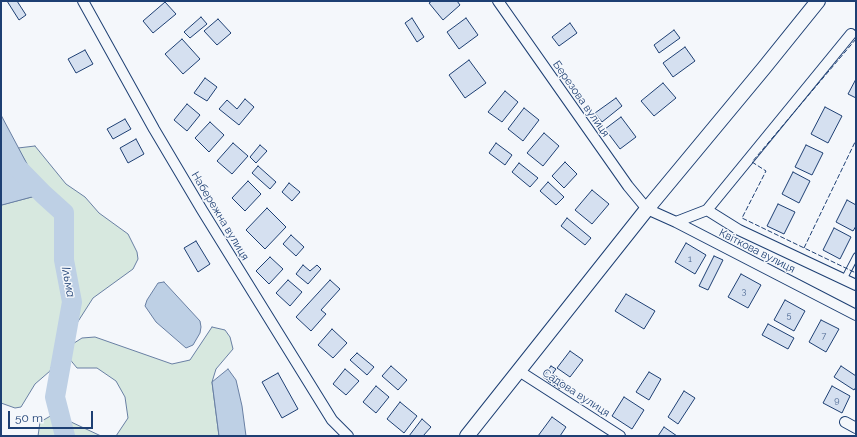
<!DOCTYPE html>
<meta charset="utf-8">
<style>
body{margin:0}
#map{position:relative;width:857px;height:437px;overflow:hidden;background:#f4f7fb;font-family:Raleway,sans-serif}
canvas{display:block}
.frame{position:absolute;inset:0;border:2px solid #1d3f73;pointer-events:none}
.scale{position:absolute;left:8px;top:411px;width:85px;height:18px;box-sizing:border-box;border:2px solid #1d3f73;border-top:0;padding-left:5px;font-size:12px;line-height:14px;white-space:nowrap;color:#1d3f73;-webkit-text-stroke:3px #f4f7fb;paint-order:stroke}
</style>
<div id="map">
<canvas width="857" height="437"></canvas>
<div class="frame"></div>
<div class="scale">50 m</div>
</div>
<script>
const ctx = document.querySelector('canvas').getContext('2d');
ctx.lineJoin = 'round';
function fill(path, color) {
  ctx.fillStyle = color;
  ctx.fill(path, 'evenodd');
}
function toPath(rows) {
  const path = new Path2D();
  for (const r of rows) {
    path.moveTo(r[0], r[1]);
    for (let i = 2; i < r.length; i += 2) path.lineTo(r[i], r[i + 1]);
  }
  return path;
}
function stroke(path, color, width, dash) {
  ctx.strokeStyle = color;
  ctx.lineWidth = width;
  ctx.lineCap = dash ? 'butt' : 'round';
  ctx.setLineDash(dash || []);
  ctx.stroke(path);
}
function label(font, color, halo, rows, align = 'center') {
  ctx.font = font + ' Raleway,sans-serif';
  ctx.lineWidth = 3;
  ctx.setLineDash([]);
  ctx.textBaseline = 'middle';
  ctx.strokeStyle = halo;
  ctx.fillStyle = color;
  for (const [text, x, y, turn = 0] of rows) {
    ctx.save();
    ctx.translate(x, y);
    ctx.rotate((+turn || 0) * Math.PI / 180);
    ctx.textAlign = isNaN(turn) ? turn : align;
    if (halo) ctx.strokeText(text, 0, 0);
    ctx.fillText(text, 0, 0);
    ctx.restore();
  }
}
const green = toPath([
 [35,146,66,184,85,197,99,213,128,234,137,252,138,259,133,269,93,298,54,359,50,371,35,384,21,407,15,408,1,403,1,205,43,194,18,148,35,146],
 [212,327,225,330,230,337,233,349,216,369,212,382,219,436,116,436,128,418,125,397,116,381,97,368,77,368,68,357,71,345,82,338,95,337,172,364,190,360,212,327],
 [54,414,101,436,38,436,40,422,54,414]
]);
fill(green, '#d7e8df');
stroke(green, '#687fa3', 1);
const water = toPath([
 [1,115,43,194,2,205,1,205,1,115],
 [164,282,200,321,201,327,200,333,193,345,186,348,156,322,145,306,147,300,158,283,164,282],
 [228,369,236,380,242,406,246,436,219,436,212,382,228,369]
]);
fill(water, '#bed0e5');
stroke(water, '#687fa3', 1);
stroke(toPath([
 [1,151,43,194,64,213,64,260,72,302,55,397,65,436]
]), '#bed0e5', 20);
const building = toPath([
 [7,1,17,1,26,15,19,20,7,1],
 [432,1,457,1,460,5,443,20,429,3,432,1],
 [165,2,176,14,153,33,143,21,165,2],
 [201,17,207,24,190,38,184,32,201,17],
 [412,18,424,37,417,42,405,23,412,18],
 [466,18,478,35,459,49,447,32,466,18],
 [218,19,231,33,217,45,204,31,218,19],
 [570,23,577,33,559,46,552,37,570,23],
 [674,30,680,38,659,53,654,45,674,30],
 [182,39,200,59,183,74,165,54,182,39],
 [685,47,695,61,673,77,663,63,685,47],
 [85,50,93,64,76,73,68,59,85,50],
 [469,60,486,83,465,98,449,75,469,60],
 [205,78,217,87,207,101,194,93,205,78],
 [856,79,856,98,848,94,856,79],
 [663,83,676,98,654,116,641,101,663,83],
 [505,91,518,102,502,122,488,112,505,91],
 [616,98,622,106,602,122,595,113,616,98],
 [245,99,254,107,239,125,219,109,227,100,237,109,245,99],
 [187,104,200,115,187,131,174,120,187,104],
 [825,107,842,116,828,143,811,134,825,107],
 [524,108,539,120,523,141,508,129,524,108],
 [621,117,636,137,620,149,605,129,621,117],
 [125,119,131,129,113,139,107,129,125,119],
 [210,122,224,135,209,152,195,138,210,122],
 [544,133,559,146,543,166,527,153,544,133],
 [136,139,144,154,128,163,120,148,136,139],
 [233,143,248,156,232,174,217,161,233,143],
 [496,143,512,155,505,165,489,153,496,143],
 [260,145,267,151,256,163,250,157,260,145],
 [806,145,823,153,812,175,795,167,806,145],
 [565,162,577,174,564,188,552,176,565,162],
 [519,163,538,178,530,187,512,172,519,163],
 [258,166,276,182,270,189,252,173,258,166],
 [793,172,810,181,799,203,782,194,793,172],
 [248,181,261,194,245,211,232,198,248,181],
 [548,182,564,197,556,205,540,191,548,182],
 [289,183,300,192,292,201,282,192,289,183],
 [592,190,609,204,592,224,575,210,592,190],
 [847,200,856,205,856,226,853,231,836,222,847,200],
 [778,204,795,212,784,234,767,226,778,204],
 [267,208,286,227,265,249,246,230,267,208],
 [567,218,591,238,585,245,561,226,567,218],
 [834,228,851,237,840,259,823,250,834,228],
 [291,235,304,247,296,256,283,244,291,235],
 [196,241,210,264,198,272,184,248,196,241],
 [686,243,706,255,695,274,675,262,686,243],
 [714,256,723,260,708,290,699,286,714,256],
 [270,257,283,269,269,284,256,271,270,257],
 [303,265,310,271,317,265,321,269,308,284,296,274,303,265],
 [741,274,761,285,748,308,728,297,741,274],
 [288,280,302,292,290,306,276,293,288,280],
 [330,280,340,289,321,310,326,314,311,331,296,317,330,280],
 [626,294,655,311,644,329,615,311,626,294],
 [785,300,805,311,794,331,774,320,785,300],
 [821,320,839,329,826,352,809,342,821,320],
 [768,324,794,338,788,349,762,335,768,324],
 [332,329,347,343,333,358,318,345,332,329],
 [570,351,583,360,570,377,557,368,570,351],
 [357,353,374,367,367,375,350,360,357,353],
 [391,366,407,380,398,390,382,376,391,366],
 [551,366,556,369,548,380,543,377,551,366],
 [841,366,856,376,856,387,854,390,834,377,841,366],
 [345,369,359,381,346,395,333,384,345,369],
 [649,372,661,379,649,400,636,392,649,372],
 [278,373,298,409,282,418,262,382,278,373],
 [553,374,565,382,560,389,548,381,553,374],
 [376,386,389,397,376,413,363,402,376,386],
 [832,386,850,396,842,413,823,403,832,386],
 [684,391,695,398,678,424,668,417,684,391],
 [624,397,644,410,632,429,612,416,624,397],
 [400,402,417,416,404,433,387,419,400,402],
 [552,417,566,427,560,436,538,436,552,417],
 [422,419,431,427,423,436,409,436,422,419],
 [664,427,677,436,658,436,664,427]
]);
fill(building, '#d5e0f0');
stroke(building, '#1d3f73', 1);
const lane = toPath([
 [844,279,856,256]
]);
const street = toPath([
 [83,1,154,129,202,210,332,420,348,436],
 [498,1,628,186,647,209,676,222,856,315],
 [707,210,739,230,856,285],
 [676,222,707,210,851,34],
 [519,371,620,436],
 [845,422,856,428]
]);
const secondary = toPath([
 [467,436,647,209,764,68,818,1]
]);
stroke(lane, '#1d3f73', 7);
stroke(street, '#1d3f73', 12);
stroke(secondary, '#1d3f73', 16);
stroke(lane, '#f4f7fb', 5);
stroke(street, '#f4f7fb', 10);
stroke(secondary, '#f4f7fb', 14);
stroke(toPath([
 [856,39,752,162,766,171,742,218,856,273],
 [804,248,856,140]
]), '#1d3f73', 1, [5, 2]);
label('9px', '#4b6792', null, [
 ["1",690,259],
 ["3",744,291],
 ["5",789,315],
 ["7",824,336],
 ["9",837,400]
]);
label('11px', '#1d3f73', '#f4f7fb', [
 ["Березова вулиця",581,99,55],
 ["Набережна вулиця",220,216,59],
 ["Квіткова вулиця",757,251,27],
 ["Садова вулиця",576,393,33]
]);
label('italic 12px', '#1d3f73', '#f4f7fb', [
 ["Ільма",68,282,80]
]);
</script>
